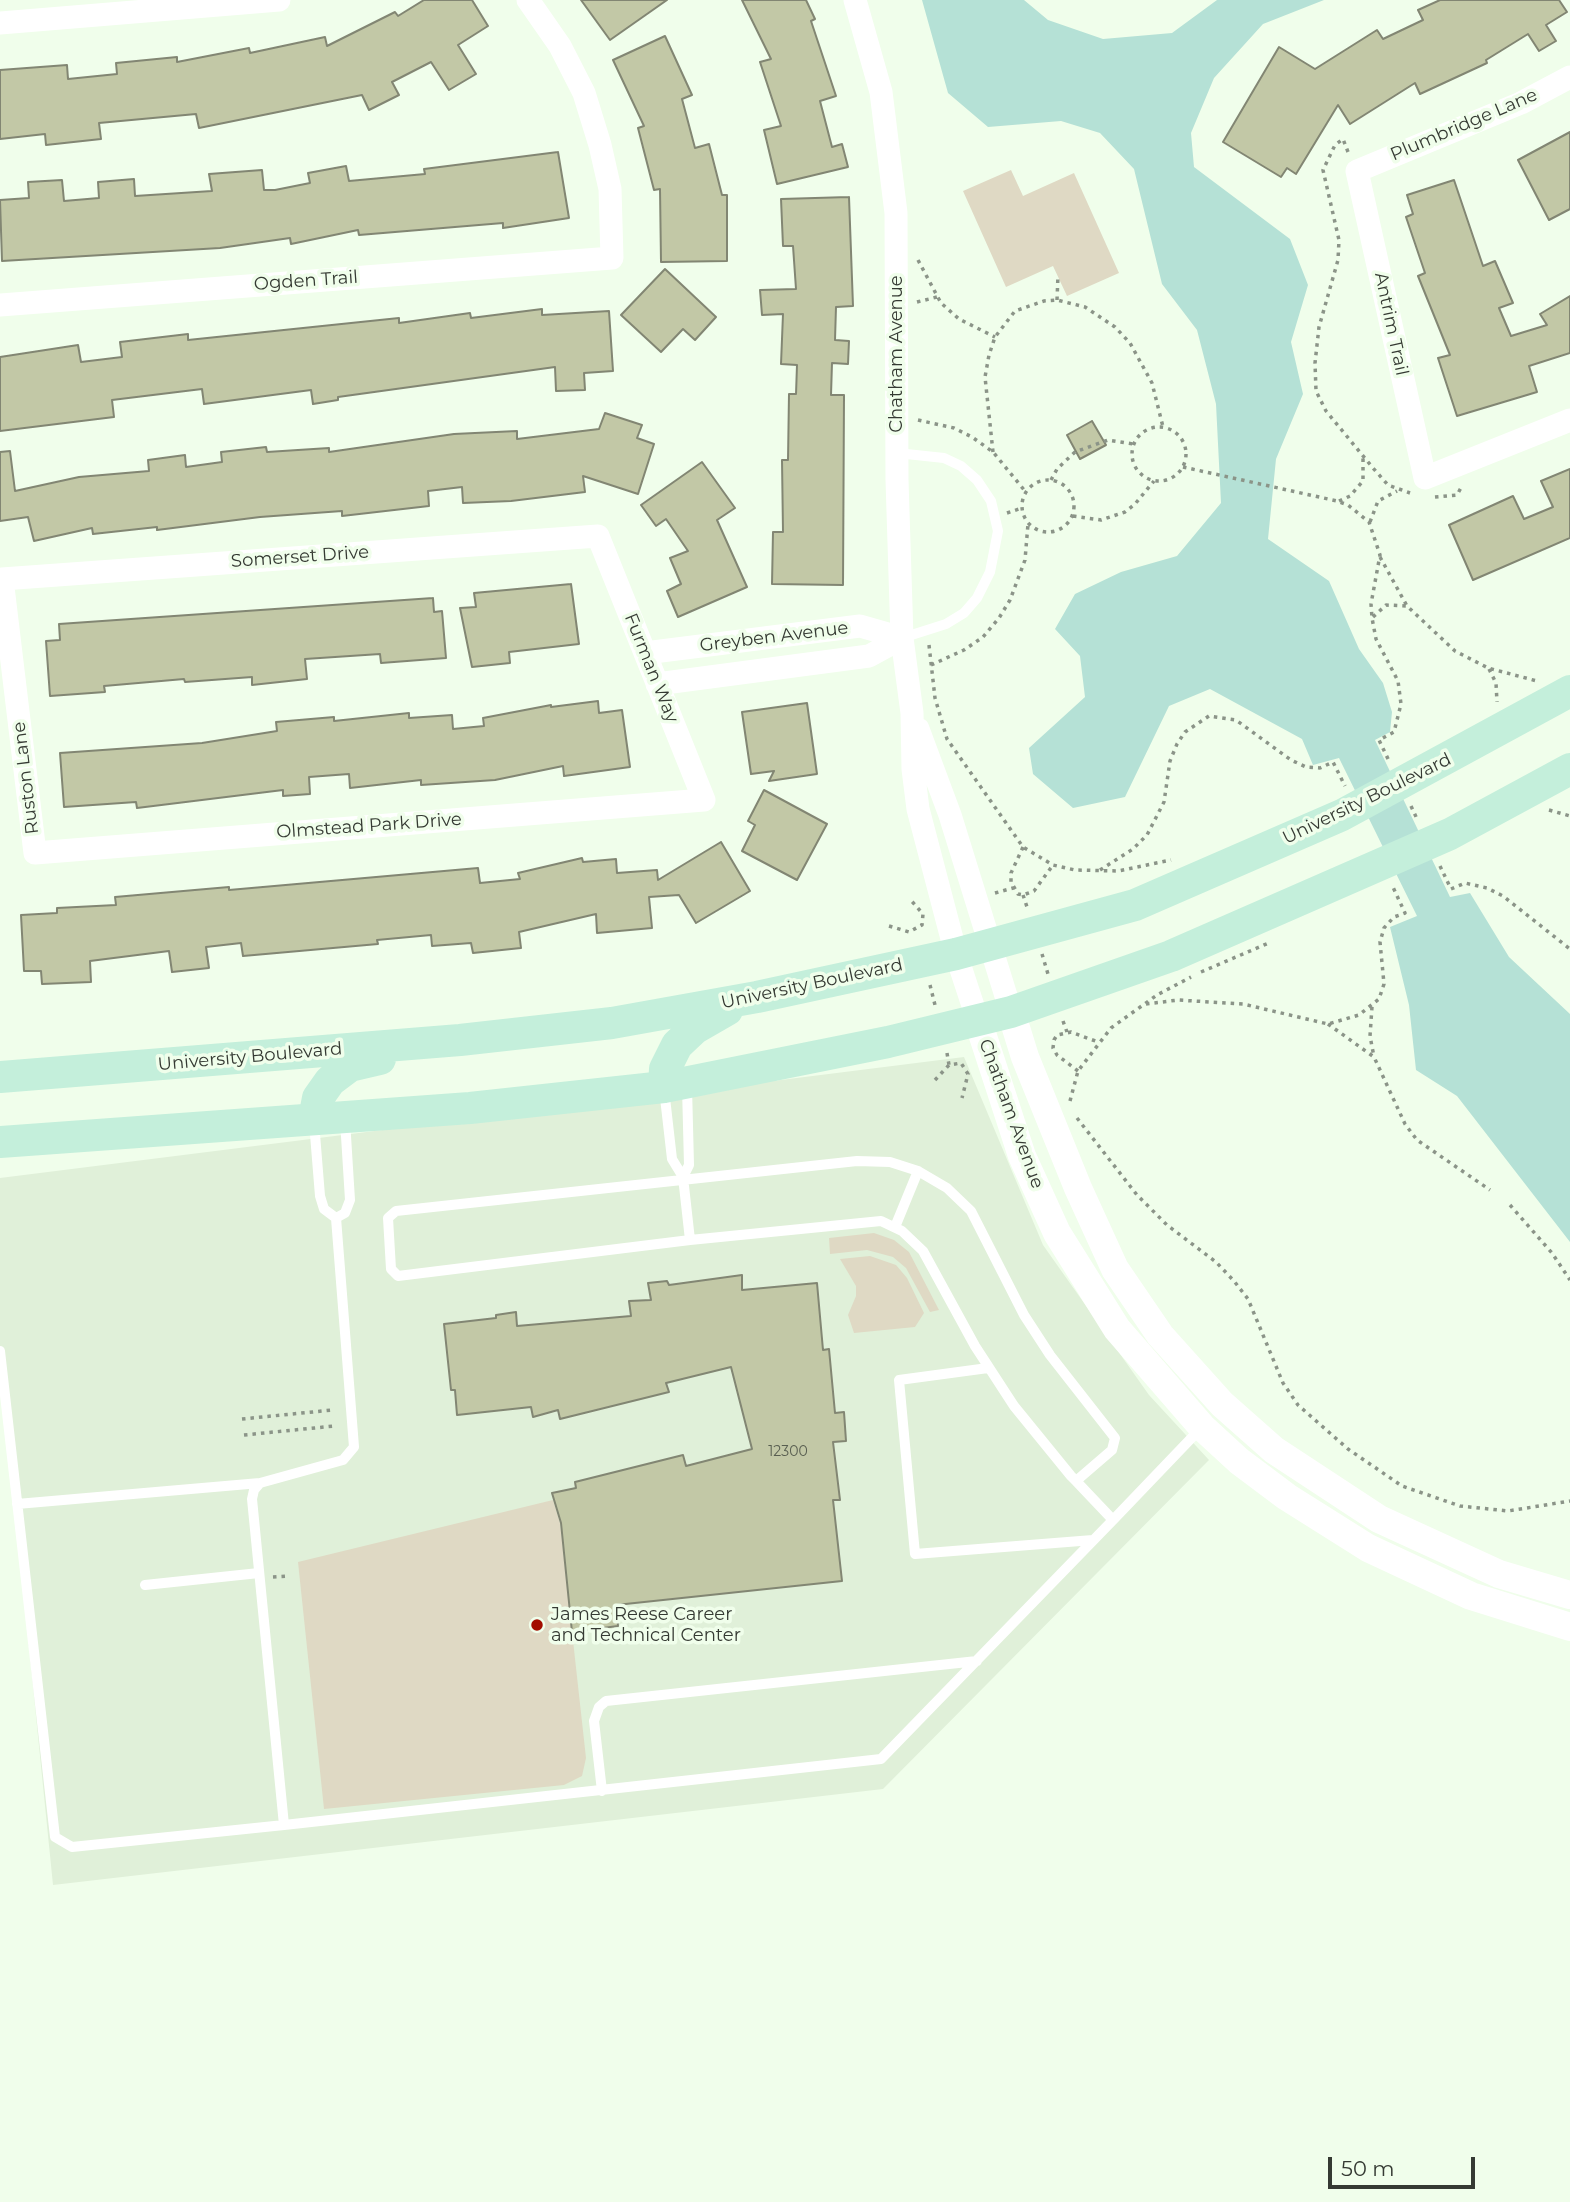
<!DOCTYPE html>
<style>
body{margin:0}
#map{position:relative;width:1570px;height:2202px;overflow:hidden;background:#f0feeb;font-family:Montserrat,sans-serif}
canvas{display:block}
.scale{position:absolute;left:1328px;top:2157px;width:147px;height:32px;box-sizing:border-box;border:4px solid #353a33;border-top:0;padding-left:9px;font-size:21px;line-height:24px;white-space:nowrap;color:#353a33;-webkit-text-stroke:5px #f0feeb;paint-order:stroke}
</style>
<div id="map">
<canvas width="1570" height="2202"></canvas>
<div class="scale">50 m</div>
</div>
<script>
const ctx = document.querySelector('canvas').getContext('2d');
ctx.lineJoin = 'round';
function fill(path, color) {
  ctx.fillStyle = color;
  ctx.fill(path, 'evenodd');
}
function toPath(rows) {
  const path = new Path2D();
  for (const r of rows) {
    if (r.length === 3) {
      path.moveTo(r[0] + r[2], r[1]);
      path.arc(r[0], r[1], r[2], 0, 2 * Math.PI);
      continue;
    }
    path.moveTo(r[0], r[1]);
    for (let i = 2; i < r.length; i += 2) path.lineTo(r[i], r[i + 1]);
  }
  return path;
}
function stroke(path, color, width, dash) {
  ctx.strokeStyle = color;
  ctx.lineWidth = width;
  ctx.lineCap = dash ? 'butt' : 'round';
  ctx.setLineDash(dash || []);
  ctx.stroke(path);
}
function label(font, color, halo, rows, align = 'center') {
  ctx.font = font + ' Montserrat,sans-serif';
  ctx.lineWidth = 7;
  ctx.setLineDash([]);
  ctx.textBaseline = 'middle';
  ctx.strokeStyle = halo;
  ctx.fillStyle = color;
  for (const [text, x, y, turn = 0] of rows) {
    ctx.save();
    ctx.translate(x, y);
    ctx.rotate((+turn || 0) * Math.PI / 180);
    ctx.textAlign = isNaN(turn) ? turn : align;
    if (halo) ctx.strokeText(text, 0, 0);
    ctx.fillText(text, 0, 0);
    ctx.restore();
  }
}
fill(toPath([
 [964,1057,1043,1245,1149,1395,1209,1460,883,1789,53,1885,0,1359,0,1178]
]), '#e0f0d9');
fill(toPath([
 [1011,170,1023,196,1074,173,1119,273,1067,296,1053,266,1006,287,963,191],
 [874,1233,894,1240,909,1252,939,1310,930,1312,906,1268,893,1257,867,1250,830,1254,829,1238],
 [870,1256,896,1265,907,1278,924,1313,915,1327,854,1333,848,1315,856,1296,856,1286,840,1259],
 [553,1500,560,1523,586,1758,582,1776,564,1785,324,1809,298,1562]
]), '#dfd9c4');
fill(toPath([
 [922,0,1024,0,1048,20,1103,39,1172,33,1217,0,1324,0,1263,24,1214,78,1191,133,1194,167,1290,239,1308,285,1291,342,1303,394,1276,459,1268,539,1329,581,1359,649,1383,683,1392,712,1390,732,1375,740,1450,897,1470,893,1509,957,1570,1014,1570,1242,1457,1096,1416,1070,1409,1005,1390,927,1417,916,1339,758,1313,765,1302,739,1210,689,1169,706,1125,797,1073,808,1033,774,1029,748,1085,697,1080,656,1055,629,1075,594,1121,572,1177,556,1221,503,1216,404,1197,330,1162,284,1134,169,1100,133,1061,121,988,127,948,93]
]), '#b5e1d6');
const building = toPath([
 [424,0,472,0,488,26,458,45,476,74,449,90,431,62,392,82,399,95,369,110,362,95,199,128,196,114,99,123,101,139,46,145,45,134,0,139,0,70,67,65,68,79,117,74,116,63,177,57,177,62,249,48,250,53,325,37,327,46,395,12,398,16,424,0],
 [581,0,667,0,610,40,581,0],
 [742,0,806,0,815,19,811,21,836,96,820,101,832,147,842,144,848,167,777,184,764,130,781,126,760,62,771,59,742,0],
 [1440,0,1559,0,1567,12,1546,25,1556,41,1539,51,1528,34,1486,60,1487,63,1420,94,1415,83,1350,124,1338,105,1296,174,1287,168,1281,177,1223,142,1279,47,1315,69,1377,30,1383,39,1423,20,1418,10,1440,0],
 [665,36,692,95,682,99,695,148,709,144,722,195,727,195,727,261,661,262,660,189,654,190,638,128,644,126,613,60,665,36],
 [1570,132,1570,209,1549,220,1518,160,1570,132],
 [558,152,569,218,503,228,503,223,359,235,358,230,291,244,290,238,220,248,2,261,0,200,29,198,28,182,62,180,64,201,99,198,98,182,134,179,135,196,212,191,209,174,262,170,264,190,275,190,310,183,308,173,346,166,349,181,425,174,424,169,558,152],
 [1454,180,1483,266,1495,261,1513,303,1499,308,1511,336,1547,325,1540,314,1570,296,1570,353,1529,366,1537,392,1457,416,1438,358,1450,355,1418,276,1425,273,1406,217,1413,214,1407,195,1454,180],
 [849,197,853,306,836,307,835,340,849,341,848,364,832,363,831,395,844,395,843,585,772,584,773,532,783,532,782,460,788,460,789,394,796,394,797,365,781,364,783,314,762,315,760,290,796,289,793,246,783,246,781,199,849,197],
 [665,269,716,317,695,340,683,329,661,352,621,315,665,269],
 [542,309,542,315,609,311,613,371,584,373,585,390,556,391,555,367,338,397,338,400,313,404,311,390,204,404,202,389,112,400,114,417,0,431,0,357,78,345,81,362,122,357,120,342,188,334,188,340,399,318,399,323,470,313,471,318,542,309],
 [605,413,642,425,637,438,654,444,638,494,583,476,585,492,511,501,463,503,462,487,428,491,429,506,342,516,342,511,260,517,157,530,157,527,93,534,92,528,34,541,28,517,0,521,0,452,10,451,15,491,79,477,149,471,148,460,185,455,186,467,222,462,221,452,266,447,267,452,329,448,329,452,454,434,517,431,517,439,599,429,605,413],
 [1092,421,1106,445,1080,459,1067,435,1092,421],
 [702,462,735,508,717,520,747,587,678,617,667,591,681,584,670,558,688,551,666,519,656,526,641,505,702,462],
 [1570,469,1570,538,1473,580,1449,525,1513,496,1524,519,1553,507,1541,481,1570,469],
 [571,584,579,644,509,652,510,663,472,667,460,608,476,607,474,593,571,584],
 [433,598,434,612,442,611,446,658,381,663,380,654,305,659,307,679,252,685,252,677,185,682,184,679,104,686,105,692,50,696,46,641,60,640,59,624,433,598],
 [598,701,599,713,622,710,630,767,564,776,563,766,495,780,421,785,421,780,350,788,349,774,309,777,310,794,283,796,283,790,137,808,136,802,64,807,60,753,202,743,277,731,276,722,334,717,334,721,409,713,409,718,452,715,453,729,484,726,483,718,551,705,551,707,598,701],
 [807,703,817,774,769,781,774,771,751,774,742,712,807,703],
 [764,790,827,824,797,880,742,851,755,825,748,821,764,790],
 [721,842,750,891,696,923,679,895,649,897,652,928,597,933,596,914,519,932,521,948,473,953,471,943,432,946,431,935,377,940,378,944,243,956,241,943,206,947,209,968,172,972,169,951,90,961,91,982,42,984,41,971,24,971,21,915,57,913,57,908,116,905,115,897,229,887,229,890,478,868,480,883,520,879,518,873,582,858,583,862,616,859,617,873,657,870,658,880,721,842],
 [742,1275,742,1290,817,1283,823,1350,829,1349,835,1413,844,1412,846,1441,833,1442,840,1500,833,1500,842,1581,616,1605,618,1626,572,1632,561,1523,552,1493,576,1488,575,1482,683,1455,686,1466,752,1449,731,1367,666,1383,669,1392,560,1419,558,1410,533,1417,531,1407,457,1415,455,1390,451,1390,444,1324,496,1318,496,1315,516,1312,517,1326,631,1316,629,1301,651,1300,648,1283,667,1281,669,1285,742,1275]
]);
fill(building, '#c2c8a6');
stroke(building, '#828673', 2);
stroke(toPath([
 [1348,152,1343,139,1335,145,1323,170,1339,240,1338,260,1319,327,1315,363,1316,391,1326,411,1373,468,1388,485,1410,493],
 [918,260,941,303,959,319,995,337],
 [1057,300,1058,275],
 [917,302,937,297],
 [918,420,954,428,972,437,993,452,1025,491],
 [1159,454,27],
 [993,452,985,377,989,355,995,337,1015,311,1044,301,1057,300,1085,307,1115,327,1130,343,1152,383,1163,427],
 [1183,467,1337,501,1348,505,1369,522,1380,555,1371,604,1372,618,1376,639,1398,681,1401,704,1394,732,1379,740,1389,761],
 [1048,506,26],
 [1051,480,1057,469,1075,452,1108,440,1133,444],
 [1435,497,1457,495,1462,486],
 [1339,501,1350,496,1363,481,1363,458],
 [1007,513,1022,508],
 [1073,516,1101,520,1125,512,1135,504,1154,481],
 [1370,522,1378,501,1397,491],
 [1380,557,1407,606,1455,651,1488,668,1537,681],
 [1373,617,1386,605,1407,606],
 [929,645,935,698,947,739,1023,847,1053,865,1075,870,1118,871,1171,860],
 [931,665,964,650,983,637,999,618,1010,600,1025,560,1028,524],
 [1489,669,1496,683,1497,702],
 [1411,806,1418,821],
 [1549,810,1570,816],
 [1023,847,1011,873,1011,882,1018,894,1023,895,1034,891,1053,865],
 [1440,866,1451,889,1465,883,1487,888,1503,896,1570,949],
 [1100,870,1133,849,1147,835,1164,802,1170,761,1177,744,1185,732,1209,716,1236,720,1291,760,1306,767,1320,768,1333,762,1345,786],
 [995,893,1013,888],
 [1023,895,1028,910],
 [889,926,909,932,922,925,923,914,909,898],
 [1042,954,1048,974],
 [1201,972,1271,942],
 [930,985,935,1005],
 [1146,1004,1178,1000,1243,1004,1328,1024,1359,1015,1379,999,1384,984,1380,942,1384,928,1394,917,1405,913,1392,885],
 [1372,1007,1370,1036,1374,1057],
 [1063,1021,1067,1032],
 [1328,1024,1374,1057,1405,1124,1417,1140,1490,1190],
 [947,1053,949,1065],
 [1078,1071,1057,1055,1053,1048,1054,1040,1057,1035,1071,1032,1098,1042],
 [935,1080,949,1065,961,1063,968,1074,962,1098],
 [1070,1101,1078,1071,1111,1028,1157,995,1191,977],
 [1077,1118,1137,1195,1167,1225,1216,1262,1234,1281,1248,1299,1283,1383,1298,1405,1348,1449,1402,1486,1460,1506,1508,1511,1570,1501],
 [1510,1205,1552,1253,1570,1280],
 [242,1419,332,1410],
 [244,1435,334,1426],
 [273,1577,289,1576]
]), '#8b9488', 3.5, [3.5, 5]);
stroke(toPath([
 [897,453,944,458,961,466,977,480,991,501,998,531,990,572,977,598,964,613,946,624,902,638],
 [664,1089,672,1159,683,1177,690,1240],
 [314,1122,320,1196,324,1209,336,1218,345,1213,350,1200,345,1120],
 [683,1177,689,1165,687,1087],
 [336,1218,354,1447,343,1460,260,1483,254,1490,252,1499,284,1825,881,1759,1113,1520],
 [895,1227,918,1171],
 [0,1351,55,1837,72,1847,284,1825],
 [988,1368,899,1380,915,1554,1093,1540],
 [1076,1481,1112,1450,1115,1438,1050,1355,1024,1315,971,1211,947,1188,918,1171,890,1162,857,1161,396,1211,388,1218,391,1269,398,1276,690,1240,881,1221,902,1231,923,1251,975,1346,1014,1406,1071,1476,1076,1481,1113,1520,1202,1427],
 [17,1504,260,1483],
 [145,1585,259,1573],
 [602,1791,594,1721,599,1707,606,1701,977,1661]
]), '#fff', 10);
stroke(toPath([
 [855,0,881,92,896,213,897,480,902,638,912,713,913,769,918,809,956,954,978,1021],
 [0,23,279,0],
 [1570,77,1521,103,1357,171,1425,478,1570,420],
 [0,305,612,258,610,189,600,145,584,93,560,46,528,0],
 [598,536,704,800,35,853,2,579,598,536],
 [645,653,860,626,902,638],
 [657,684,869,656,902,638],
 [918,729,950,815,1011,1012]
]), '#fff', 23);
stroke(toPath([
 [1011,1012,1025,1057,1078,1188,1115,1269,1160,1335,1222,1404,1274,1450,1379,1519,1499,1574,1570,1595],
 [978,1021,1022,1156,1057,1233,1117,1329,1202,1427,1239,1461,1287,1497,1368,1548,1471,1596,1570,1627]
]), '#fff', 28);
stroke(toPath([
 [0,1077,460,1040,612,1023,757,997,956,954,1135,905,1342,815,1570,691],
 [664,1087,665,1069,677,1045,694,1029,727,1010],
 [314,1119,318,1098,330,1081,350,1066,380,1059],
 [0,1142,470,1108,664,1087,888,1042,1011,1012,1171,956,1450,834,1570,769]
]), '#c4efdb', 32);
for (const [x, y, r, color] of [
 [537,1625,7,"#a30d00"]
]) {
  const dot = new Path2D();
  dot.arc(x, y, r, 0, 2 * Math.PI);
  ctx.fillStyle = color;
  ctx.fill(dot);
  stroke(dot, '#f0feeb', 2.5);
}
label('14px', '#585e50', null, [
 ["12300",788,1452]
]);
label('18px', '#353a33', '#f0feeb', [
 ["Plumbridge Lane",1464,125,-23],
 ["Ogden Trail",306,281,-4],
 ["Antrim Trail",1391,324,78],
 ["Chatham Avenue",897,354,-90],
 ["Somerset Drive",300,557,-4],
 ["Greyben Avenue",774,637,-7],
 ["Furman Way",651,668,68],
 ["Ruston Lane",26,778,-97],
 ["University Boulevard",1367,799,-26],
 ["Olmstead Park Drive",369,826,-4],
 ["University Boulevard",812,984,-12],
 ["University Boulevard",250,1057,-5],
 ["Chatham Avenue",1011,1114,70]
]);
label('18px', '#353a33', '#f0feeb', [
 ["James Reese Career",551,1615],
 ["and Technical Center",551,1636]
], 'left');
</script>
